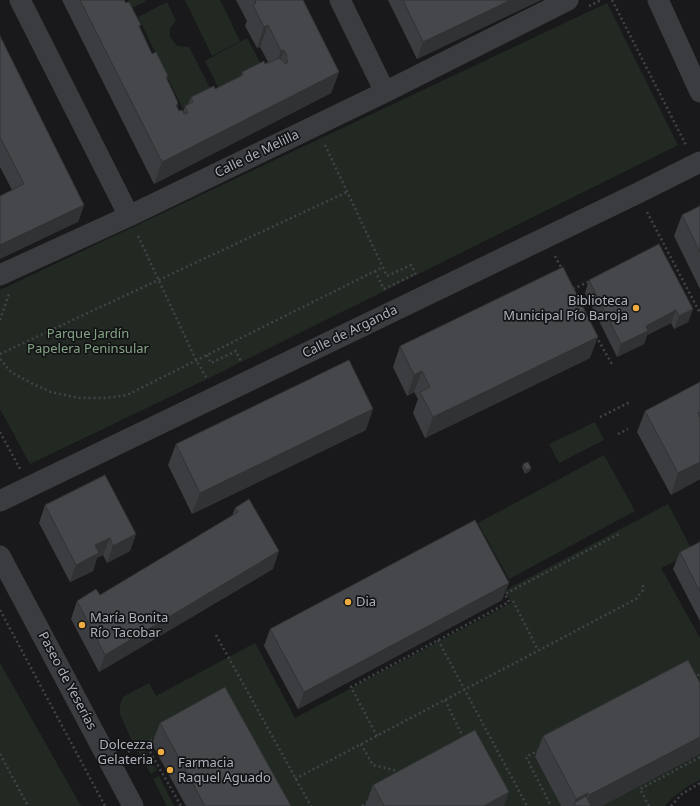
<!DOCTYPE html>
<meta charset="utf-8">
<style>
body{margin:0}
canvas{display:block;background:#19191b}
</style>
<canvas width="700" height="806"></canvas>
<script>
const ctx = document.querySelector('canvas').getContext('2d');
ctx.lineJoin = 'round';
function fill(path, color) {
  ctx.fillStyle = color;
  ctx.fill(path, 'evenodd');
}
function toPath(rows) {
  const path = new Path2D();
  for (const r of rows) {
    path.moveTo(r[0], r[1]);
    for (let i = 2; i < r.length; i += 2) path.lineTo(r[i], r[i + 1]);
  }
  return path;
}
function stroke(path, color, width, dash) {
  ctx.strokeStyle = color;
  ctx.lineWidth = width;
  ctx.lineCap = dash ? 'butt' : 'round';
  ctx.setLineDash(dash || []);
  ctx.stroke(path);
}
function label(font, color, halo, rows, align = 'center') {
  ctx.font = font + ' "Noto Sans",sans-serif';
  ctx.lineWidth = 3.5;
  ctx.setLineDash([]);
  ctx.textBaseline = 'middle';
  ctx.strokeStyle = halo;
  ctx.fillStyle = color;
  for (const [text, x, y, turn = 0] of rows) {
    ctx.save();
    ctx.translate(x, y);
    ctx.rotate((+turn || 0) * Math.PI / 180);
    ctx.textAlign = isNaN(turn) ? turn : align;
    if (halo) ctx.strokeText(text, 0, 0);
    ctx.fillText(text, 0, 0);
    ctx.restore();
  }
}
fill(toPath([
 [128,0,145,0,146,1,132,8],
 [185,0,220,0,240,41,212,56],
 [167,2,176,21,170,28,170,37,177,46,189,47,213,94,183,109,138,17],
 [607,3,678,145,207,379,30,464,0,409,0,290],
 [247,38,264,70,221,93,205,61],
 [595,422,604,440,559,463,549,444],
 [604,455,635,511,509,579,478,523],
 [668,504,693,552,661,568,700,638,700,719,535,758,561,806,272,806,217,708,135,748,120,714,120,705,123,697,149,683,156,696,255,643,295,718,511,603,506,590],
 [0,663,81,806,0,806],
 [143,747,157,770,151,774,137,750],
 [700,754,700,780,688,786,672,798,665,806,602,806],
 [159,776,174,806,167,806,153,779]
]), '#212922');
stroke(toPath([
 [612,0,686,145],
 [589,6,601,0],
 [325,145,387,276,411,265,417,277],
 [647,212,700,313],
 [138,236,196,360,207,379],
 [555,256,563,271],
 [375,271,384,289,415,274],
 [573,289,590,281],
 [0,320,9,294],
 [596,336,613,366],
 [0,354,347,192],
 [207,355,211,363,236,351,241,362],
 [0,359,11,372,31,383,51,392,79,398,106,398,127,395,383,267],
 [600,417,630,402],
 [0,432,20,469],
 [618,434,628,429],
 [513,601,538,650],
 [0,610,105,806],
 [216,635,311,806],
 [438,640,527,806],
 [693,678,700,674],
 [445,700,464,739],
 [377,736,351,687,509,602,505,594,619,534],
 [145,743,181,806],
 [361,744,373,765,394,770,397,775],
 [539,750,526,757,551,806],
 [128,752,156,738],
 [0,754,28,806],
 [295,779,636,599,643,590,643,584],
 [362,806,369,801],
 [649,806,640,789,700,757],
 [671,806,682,794,700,783]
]), '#404347', 2.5, [2, 3]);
stroke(toPath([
 [20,0,129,216],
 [340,0,385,92],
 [658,0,700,92],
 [0,275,129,216,385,92,568,0],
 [0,501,638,193,700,162],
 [0,556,133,806]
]), '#3a3c40', 21);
fill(toPath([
 [62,0,124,0,140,28,152,54,168,76,167,79,178,103,177,107,179,111,183,112,185,106,188,104,191,97,215,89,241,76,242,72,268,62,260,47,257,48,245,26,247,21,236,0,303,0,339,72,331,93,154,184],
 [388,0,541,0,417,59],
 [0,36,84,205,78,222,12,190,0,167],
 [700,206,700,289,674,236,682,215],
 [589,280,693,309,688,322,674,329,671,323,647,335,644,344,617,357,585,293],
 [400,346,590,358,425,438,413,413,418,399,414,392,407,396,393,367],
 [700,382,700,479,671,495,637,432,645,411],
 [366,430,192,514,168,465,176,444],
 [523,464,531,468,530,471,525,474,522,467],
 [45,505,136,534,130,551,107,563,103,555,97,558,93,571,70,582,39,523],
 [235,508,273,569,99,672,71,619,77,601,100,595,232,516],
 [700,542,700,621,673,569,680,552],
 [502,600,298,709,264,646,270,629],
 [700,683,700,754,602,806,561,806,535,757,543,736],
 [160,723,291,806,186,806,152,744],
 [373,785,504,806,365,806]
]), '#3c3d40');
fill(toPath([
 [511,0,541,0,417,59,423,42],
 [268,25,260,47,257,48,264,27],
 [284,50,277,71,273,72,281,51],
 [339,72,331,93,154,184,162,162],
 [84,205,78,222,0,259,0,245],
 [693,309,688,322,674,329,679,316],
 [676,310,671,323,647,335,644,344,617,357,621,344,646,326],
 [598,337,590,358,425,438,433,417],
 [422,371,414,392,407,396,414,375],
 [373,409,366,430,192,514,200,493],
 [700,462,700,479,671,495,678,473],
 [531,468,530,471,525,474,526,470],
 [136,534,130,551,107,563,113,546],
 [110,538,103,555,97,558,93,571,70,582,76,565,95,545],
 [279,551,273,569,99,672,105,655],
 [509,583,502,600,298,709,304,692],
 [700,737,700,754,602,806,586,806,589,795],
 [509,792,504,806,484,806],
 [588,793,583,806,574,803,576,799]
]), '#313234');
const building = toPath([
 [80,0,124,0,126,3,129,2,141,25,139,26,152,54,156,52,168,76,166,77,178,103,176,105,179,111,182,110,184,114,188,113,185,106,193,102,191,97,214,86,215,89,243,75,242,72,264,61,265,64,280,58,282,61,284,60,285,64,288,62,286,57,287,56,284,50,281,51,268,25,264,27,253,5,256,3,255,0,303,0,339,72,162,162,80,0],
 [403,0,511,0,423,42,403,0],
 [0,36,84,205,0,245,0,196,24,184,0,137,0,36],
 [700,206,700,252,682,215,700,206],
 [659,244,693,309,679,316,676,310,646,326,648,331,621,344,589,280,659,244],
 [563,267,598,337,433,417,420,392,430,387,422,371,414,375,400,346,563,267],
 [349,360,373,409,200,493,176,444,349,360],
 [700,382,700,412,698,413,700,418,700,462,678,473,645,411,700,382],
 [528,462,531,468,526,470,523,464,528,462],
 [105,475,136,534,113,546,110,538,95,545,99,553,76,565,45,505,105,475],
 [249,499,279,551,105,655,77,601,96,589,100,595,238,512,235,508,249,499],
 [475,520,509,583,304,692,270,629,475,520],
 [700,542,700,592,680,552,700,542],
 [688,660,700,683,700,737,589,795,588,793,576,799,543,736,688,660],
 [225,687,291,806,205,806,160,723,225,687],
 [475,730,509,792,484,806,384,806,373,785,475,730],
 [586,796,591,806,576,806,574,803,586,796]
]);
fill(building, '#46474b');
stroke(building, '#313234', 1);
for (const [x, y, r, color] of [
 [636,308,4,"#ecac40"],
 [348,602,4,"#ecac40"],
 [82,625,4,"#ecac40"],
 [161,752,4,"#ecac40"],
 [170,770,4,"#ecac40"]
]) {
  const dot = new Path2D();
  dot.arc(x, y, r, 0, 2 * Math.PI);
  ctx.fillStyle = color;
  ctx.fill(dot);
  stroke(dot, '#141416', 1.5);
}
label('13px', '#acb1ba', '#141416', [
 ["Calle de Melilla",257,154,-26],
 ["Calle de Arganda",350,332,-26],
 ["Paseo de Yeserías",67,681,62]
]);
label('13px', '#acb1ba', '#141416', [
 ["Biblioteca",628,301,"right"],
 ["Municipal Pío Baroja",628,316,"right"],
 ["Dia",356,602],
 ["María Bonita",90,618],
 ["Río Tacobar",90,633],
 ["Dolcezza",153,745,"right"],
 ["Gelateria",153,760,"right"],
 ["Farmacia",178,763],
 ["Raquel Aguado",178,778]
], 'left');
label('13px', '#84a585', '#141416', [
 ["Parque Jardín",88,334],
 ["Papelera Peninsular",88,349]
]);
</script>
